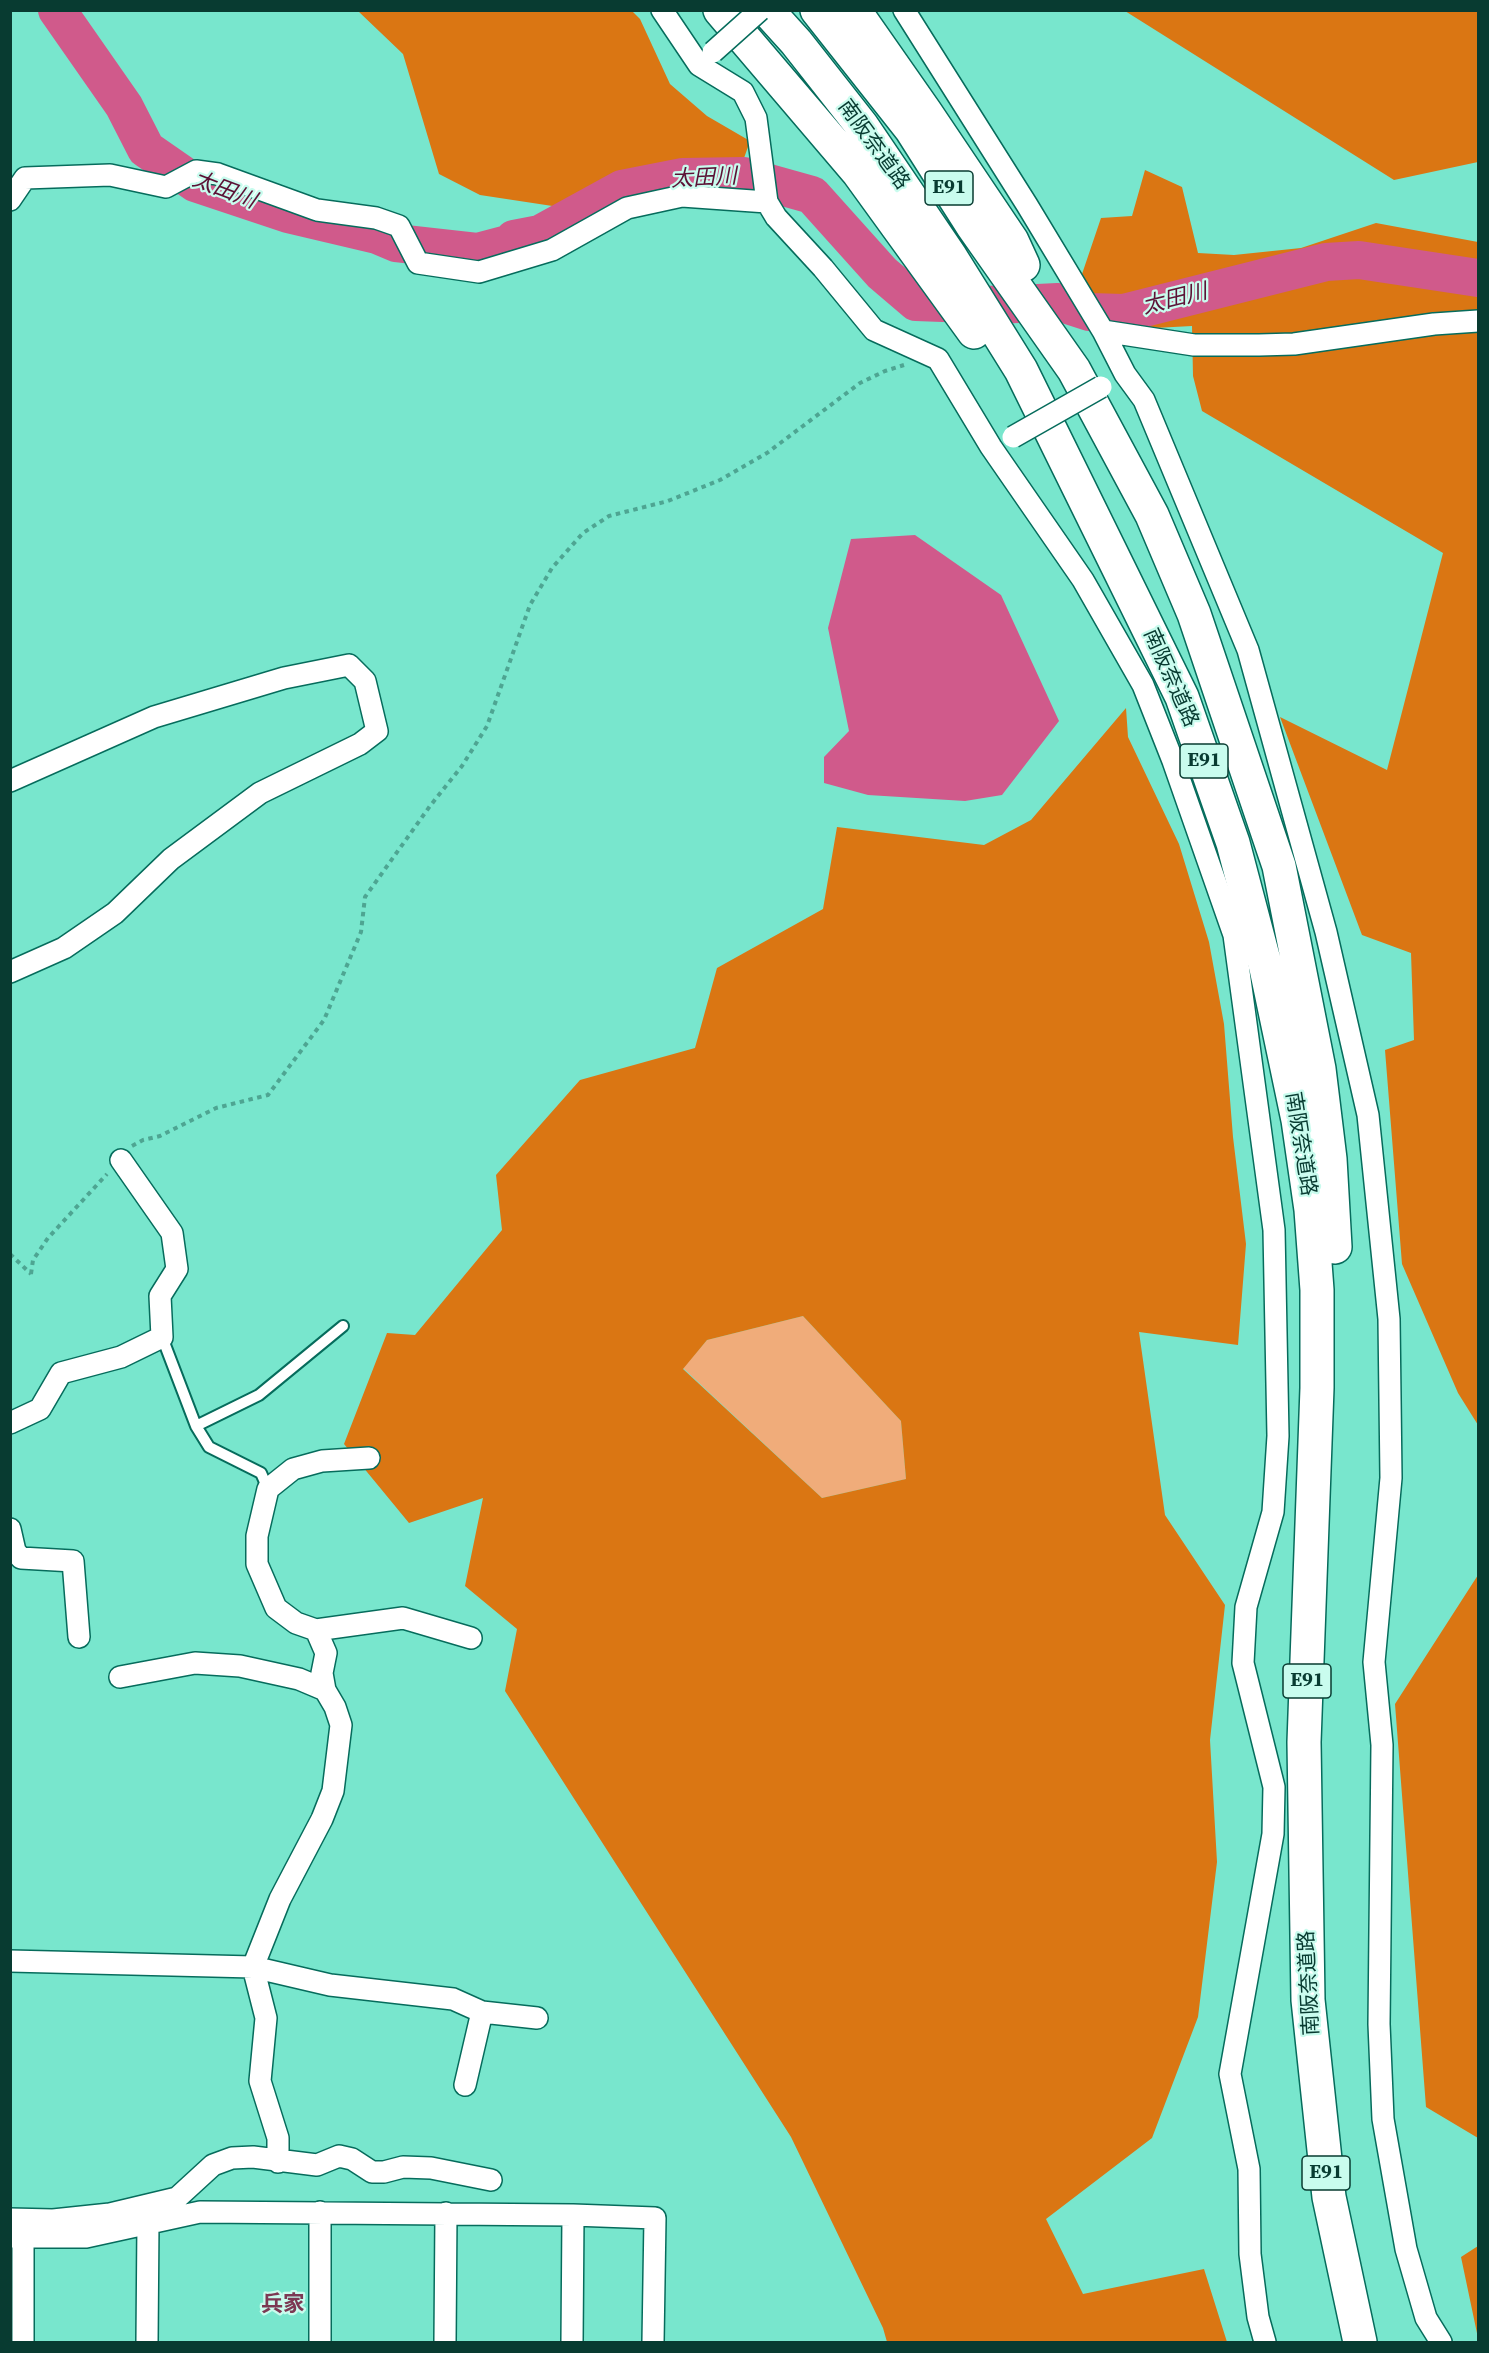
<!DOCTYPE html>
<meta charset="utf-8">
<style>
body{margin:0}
#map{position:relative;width:1489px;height:2353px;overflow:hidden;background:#78e6cd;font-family:"Source Serif 4",serif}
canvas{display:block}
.frame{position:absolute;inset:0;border:12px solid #083b31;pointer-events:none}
</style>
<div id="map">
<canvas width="1489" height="2353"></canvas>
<div class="frame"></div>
</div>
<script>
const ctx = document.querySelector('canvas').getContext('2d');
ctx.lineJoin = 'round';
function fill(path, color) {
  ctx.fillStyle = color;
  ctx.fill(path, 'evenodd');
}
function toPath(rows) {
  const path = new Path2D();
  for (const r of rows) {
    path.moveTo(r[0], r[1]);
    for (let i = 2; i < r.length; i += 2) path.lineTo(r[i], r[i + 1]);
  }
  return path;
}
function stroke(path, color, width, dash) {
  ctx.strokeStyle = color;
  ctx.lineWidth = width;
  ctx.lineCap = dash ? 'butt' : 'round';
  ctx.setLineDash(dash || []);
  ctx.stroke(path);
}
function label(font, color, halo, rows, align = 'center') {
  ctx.font = font + ' "Source Serif 4","Noto Sans JP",serif';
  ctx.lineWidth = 4.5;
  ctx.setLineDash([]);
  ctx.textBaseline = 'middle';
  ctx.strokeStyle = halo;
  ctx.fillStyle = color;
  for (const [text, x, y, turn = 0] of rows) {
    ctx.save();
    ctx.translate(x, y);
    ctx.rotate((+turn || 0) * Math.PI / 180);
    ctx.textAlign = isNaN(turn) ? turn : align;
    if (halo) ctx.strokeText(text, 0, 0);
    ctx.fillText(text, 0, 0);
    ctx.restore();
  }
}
fill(toPath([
 [803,1316,901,1421,906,1479,822,1498,683,1368,707,1340]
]), '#f0ac7a');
fill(toPath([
 [358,11,632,11,640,19,670,84,707,116,750,141,743,161,697,161,559,207,480,195,439,174,403,54],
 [1125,11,1478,11,1478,162,1394,180],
 [1145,170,1182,187,1198,253,1234,255,1301,248,1376,223,1478,242,1478,1425,1458,1393,1402,1264,1385,1050,1414,1040,1411,953,1362,935,1280,717,1387,770,1443,553,1202,411,1193,376,1192,326,1117,330,1081,277,1101,218,1132,216],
 [1126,708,1128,737,1179,844,1209,942,1224,1024,1233,1137,1246,1244,1238,1345,1139,1332,1165,1515,1225,1605,1210,1740,1217,1862,1198,2017,1152,2138,1046,2219,1083,2294,1204,2269,1227,2342,887,2342,883,2328,791,2137,505,1691,517,1629,465,1586,483,1498,409,1523,344,1444,387,1333,415,1335,502,1230,496,1175,580,1080,695,1048,717,968,823,909,837,827,984,845,1031,820],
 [803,1316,901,1421,906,1479,822,1498,683,1369,707,1340],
 [1478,1575,1478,2138,1426,2107,1395,1704],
 [1478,2246,1478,2338,1461,2257]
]), '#da7613');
fill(toPath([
 [915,535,1001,595,1059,721,1002,795,965,801,868,795,824,783,824,757,849,731,828,628,851,539]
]), '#d05a8b');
stroke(toPath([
 [57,10,124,106,146,149,195,183,288,214,377,235,396,243,477,252,511,243,514,239,540,234,622,189,683,177,744,176,812,195,882,273,916,302,997,305,1058,302,1089,312,1124,313,1326,262,1359,260,1478,278]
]), '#d05a8b', 38);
const service = toPath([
 [162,1337,196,1426,209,1447,261,1473,268,1489],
 [196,1426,259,1395,343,1326]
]);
const minor = toPath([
 [662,10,699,65,743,92,756,118,767,202,776,217,823,268,874,330,938,359,991,447,1083,580,1143,685,1173,761,1234,935,1274,1230,1278,1436,1273,1512,1246,1607,1243,1663,1274,1787,1273,1834,1230,2074,1249,2169,1250,2254,1258,2317,1265,2342],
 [904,10,1027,205,1103,331,1125,374,1144,400,1248,650,1326,932,1368,1115,1389,1319,1391,1478,1374,1662,1382,1745,1379,2024,1383,2119,1406,2249,1426,2318,1441,2342],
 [10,200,25,178,110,175,166,187,196,171,218,174,317,210,376,218,399,226,418,263,479,272,552,250,627,208,682,196,767,202],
 [1103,331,1194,345,1259,345,1294,344,1434,324,1478,321],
 [10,781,154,717,284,678,349,665,365,681,377,731,360,744,260,793,171,859,115,913,64,948,10,972],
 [10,1423,40,1409,61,1373,121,1357,162,1337,160,1296,177,1269,172,1233,121,1160],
 [369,1458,322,1461,293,1469,268,1489,257,1536,257,1564,276,1608,296,1623,316,1630,403,1618,471,1638],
 [10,1529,15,1551,10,1553],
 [15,1551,21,1558,73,1561,79,1637],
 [120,1677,195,1663,240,1666,299,1679,325,1690],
 [10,1961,253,1967,330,1985,453,1999,482,2012,537,2018],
 [465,2085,482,2012],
 [278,2162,278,2138,260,2081,266,2018,253,1967,280,1899,322,1819,333,1791,341,1725,335,1707,325,1690,322,1673,326,1653,316,1630],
 [320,2212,320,2342],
 [10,2219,53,2220,110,2214,177,2198,213,2165,232,2158,253,2157,317,2165,339,2156,352,2159,372,2172,384,2172,403,2167,431,2168,491,2180],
 [10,2237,86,2237,200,2212,573,2215,655,2218,653,2342],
 [23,2342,23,2237],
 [147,2342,148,2222],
 [445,2342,446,2213],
 [572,2342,573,2215]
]);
const motorway = toPath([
 [720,10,858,172,974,332],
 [767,10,796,42,862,126,950,256,1021,370,1182,697,1233,843,1266,968,1298,1120,1311,1210,1317,1290,1317,1388,1304,1742,1308,2000,1329,2197,1360,2342],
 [817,10,911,129,972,225,1074,370,1152,515,1194,614,1279,866,1319,1069,1330,1159,1335,1247],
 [854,10,926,113,1012,241,1023,265]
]);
stroke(service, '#066c5c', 14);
stroke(minor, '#066c5c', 24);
stroke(motorway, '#066c5c', 36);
stroke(toPath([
 [132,1146,143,1140,160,1136,216,1108,268,1095,324,1020,361,932,365,897,430,806,462,766,487,726,530,605,552,568,583,533,609,516,668,501,720,480,767,453,860,383,885,371,904,365],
 [10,1254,31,1274],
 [31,1274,33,1260,48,1238,107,1174]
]), '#4ea592', 4, [4.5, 4.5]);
stroke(service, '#fff', 10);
stroke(minor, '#fff', 21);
stroke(motorway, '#fff', 33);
const minorBridge = toPath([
 [713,52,760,10],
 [1013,437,1101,387]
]);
stroke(minorBridge, '#066c5c', 24, []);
stroke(minorBridge, '#fff', 21);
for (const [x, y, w] of [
 [949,188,48],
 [1204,761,48],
 [1307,1681,48],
 [1326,2173,48]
]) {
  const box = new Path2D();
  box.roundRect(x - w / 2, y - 17, w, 34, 4.5);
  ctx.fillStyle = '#c9fcee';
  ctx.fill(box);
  stroke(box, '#083b31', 1.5);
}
label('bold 20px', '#083b31', null, [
 ["E91",949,188],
 ["E91",1204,761],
 ["E91",1307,1681],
 ["E91",1326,2173]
]);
label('21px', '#083b31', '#c9fcee', [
 ["南阪奈道路",873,145,54],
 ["南阪奈道路",1170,678,66],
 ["南阪奈道路",1300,1144,81],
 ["南阪奈道路",1310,1983,-93]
]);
label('italic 22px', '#5c1135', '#c9fcee', [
 ["太田川",704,179,-3],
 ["太田川",224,191,21],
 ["太田川",1175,300,-14]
]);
label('bold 22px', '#7c3853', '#c9fcee', [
 ["兵家",283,2305]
]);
</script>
